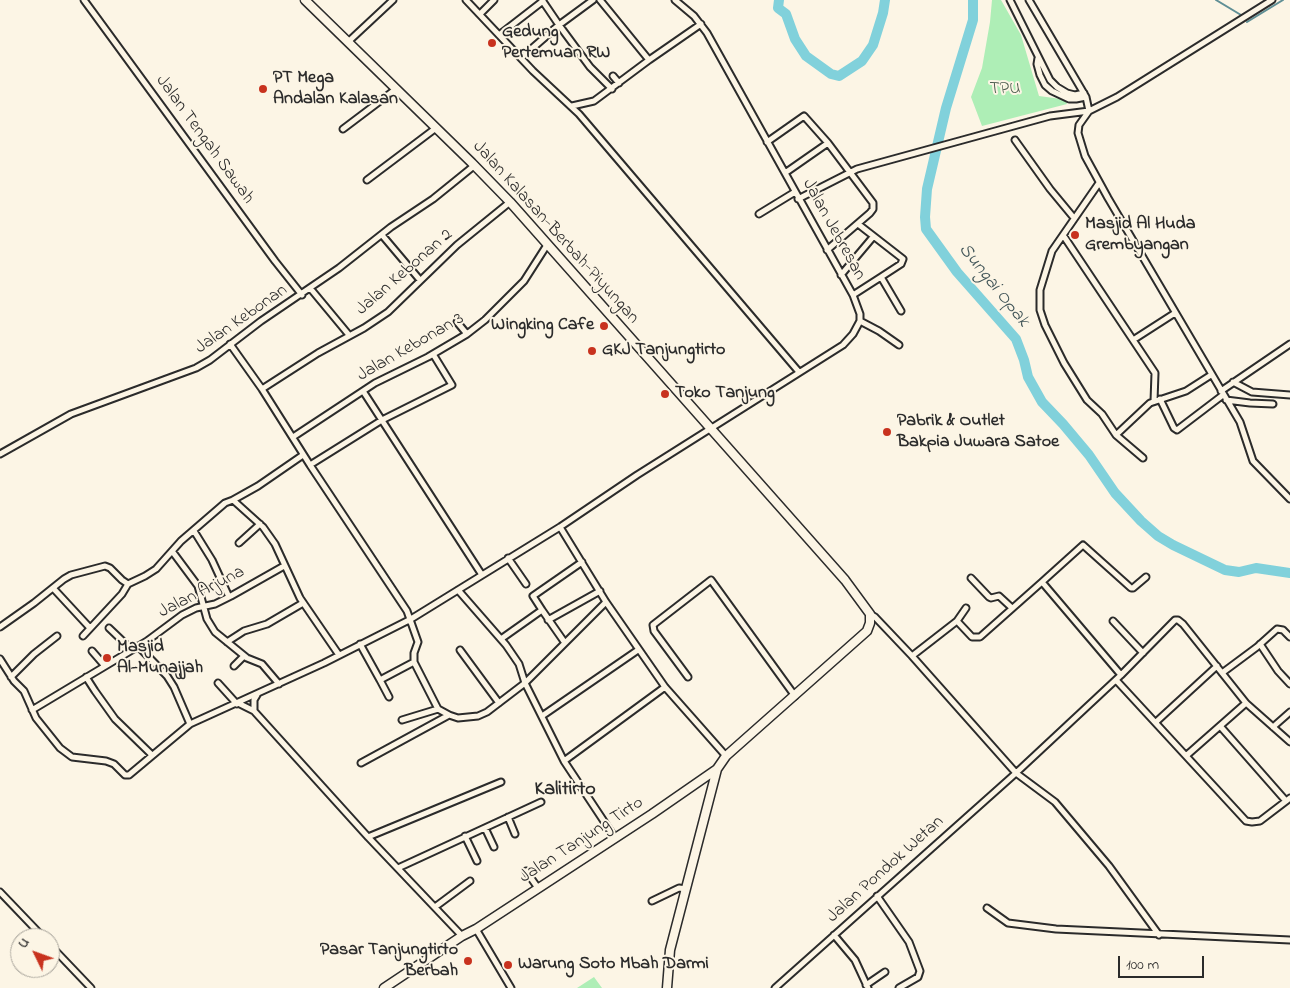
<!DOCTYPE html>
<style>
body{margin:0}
#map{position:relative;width:1290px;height:988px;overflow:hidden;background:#fcf5e5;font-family:"Indie Flower",sans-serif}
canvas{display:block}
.north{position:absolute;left:10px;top:928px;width:50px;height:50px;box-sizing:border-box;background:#fcf5e5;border:1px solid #a8a49b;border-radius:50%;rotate:312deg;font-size:14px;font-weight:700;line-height:20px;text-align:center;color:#2b2b2b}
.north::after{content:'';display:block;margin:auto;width:18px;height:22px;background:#c8321e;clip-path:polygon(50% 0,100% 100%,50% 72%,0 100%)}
.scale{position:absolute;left:1118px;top:956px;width:86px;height:22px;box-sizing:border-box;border:2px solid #2b2b2b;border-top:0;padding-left:6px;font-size:15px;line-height:18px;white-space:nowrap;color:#2b2b2b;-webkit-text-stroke:4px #fcf5e5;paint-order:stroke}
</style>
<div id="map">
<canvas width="1290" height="988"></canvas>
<div class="north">U</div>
<div class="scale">100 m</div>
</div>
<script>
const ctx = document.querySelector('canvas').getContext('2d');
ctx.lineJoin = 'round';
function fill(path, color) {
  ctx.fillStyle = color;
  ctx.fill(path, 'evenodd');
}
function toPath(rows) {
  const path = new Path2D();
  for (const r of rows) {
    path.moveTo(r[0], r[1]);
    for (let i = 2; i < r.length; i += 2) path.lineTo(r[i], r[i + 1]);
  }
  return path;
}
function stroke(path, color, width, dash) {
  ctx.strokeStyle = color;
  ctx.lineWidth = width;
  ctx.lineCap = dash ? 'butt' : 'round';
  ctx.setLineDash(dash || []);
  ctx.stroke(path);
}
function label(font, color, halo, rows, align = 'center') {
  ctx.font = font + ' "Indie Flower",sans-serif';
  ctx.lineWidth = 4;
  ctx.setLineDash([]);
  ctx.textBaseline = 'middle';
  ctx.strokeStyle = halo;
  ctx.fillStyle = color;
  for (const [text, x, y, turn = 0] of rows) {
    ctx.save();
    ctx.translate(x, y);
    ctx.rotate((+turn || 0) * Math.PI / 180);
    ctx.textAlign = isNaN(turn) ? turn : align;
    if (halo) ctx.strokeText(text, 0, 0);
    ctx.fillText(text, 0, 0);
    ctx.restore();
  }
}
fill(toPath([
 [992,0,1001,0,1021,35,1039,96,1061,99,1066,101,1067,104,982,126,971,97,982,68,990,22],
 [594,977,602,988,577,988]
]), '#aeeeb6');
stroke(toPath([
 [1216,0,1241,15],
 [1247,22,1283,0]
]), '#5f8f95', 2);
stroke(toPath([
 [779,0,778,8,786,14,795,39,806,56,831,74,839,76,862,61,873,45,883,13,885,0],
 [973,0,973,20,946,108,927,189,925,217,926,229,957,272,1016,339,1024,360,1028,377,1042,402,1063,424,1089,455,1115,493,1141,521,1158,536,1173,545,1225,570,1239,572,1256,568,1290,573]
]), '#81d1db', 10);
const street = toPath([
 [84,0,275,261,302,295],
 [466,0,533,71,579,114,799,372],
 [542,0,559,25,593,0],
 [600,0,649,60],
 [1010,0,1050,80,1057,87,1067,93,1075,95,1084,93],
 [1029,0,1086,97,1089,111],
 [480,14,494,0],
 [499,35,543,1],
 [348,42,393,0],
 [521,58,559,25,590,67,612,89],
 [1038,58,1037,64,1040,75,1045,85,1052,91,1069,99,1076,99,1086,97],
 [613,76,619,83],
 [572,106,594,101,649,60,701,24],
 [1089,111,1079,125,1078,133,1085,156,1108,198,1240,422,1253,461,1290,499],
 [343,129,396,89],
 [1015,140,1050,189,1074,218],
 [767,142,804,116,828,143,873,203,873,209,870,213,827,250],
 [785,173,828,143],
 [367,180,436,128],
 [1099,183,1052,251,1040,290,1040,310,1045,325,1064,363,1087,400,1102,414,1116,435,1143,458],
 [798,199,857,169,1050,116,1089,111,1117,97,1272,0],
 [759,214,795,192],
 [858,224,903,259,901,264,881,277],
 [382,235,420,280],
 [1063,235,1133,340,1175,313],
 [841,275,873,237],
 [310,288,349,335],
 [853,295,881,277,901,311],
 [860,321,879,331,899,345],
 [457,322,467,334],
 [1133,340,1155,373,1154,401],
 [230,344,262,389,310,465,407,611,418,642,414,653,414,662,438,709,449,715,458,718,478,716,487,712,525,683,606,602],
 [1233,382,1252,392,1290,395],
 [262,389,318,353,364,328,388,312,457,245,510,202],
 [363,391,482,575],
 [1221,391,1290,344],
 [1160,399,1174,428,1177,430,1223,395],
 [1226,400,1250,403,1273,404],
 [1116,435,1150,403,1186,391,1211,375],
 [293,437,375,383,428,357,467,334,485,320,524,281,547,245],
 [0,454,71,414,196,368,210,360,261,321,339,268,391,227,433,199,475,165],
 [310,465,382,420,452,385,433,354],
 [233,500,263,527,275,544,300,598,339,655],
 [560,527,606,602,665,687,726,756],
 [194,531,212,560,229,597],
 [239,543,260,524],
 [172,551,198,586,207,619,215,632,247,658,262,664,279,684],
 [508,558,526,584],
 [971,578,989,597,991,598,999,596,1012,608],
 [1042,582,1083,545,1131,588,1133,588,1146,577],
 [53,588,90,628],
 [458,590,506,645,519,664,525,683,564,761,615,838],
 [542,610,533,596,582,562],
 [870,614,875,617,912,656,1016,773,1055,802,1109,866,1159,935],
 [548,620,600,591],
 [957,621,966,608],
 [1113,621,1143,653],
 [0,627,34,603,64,579,71,575,105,566,110,568,122,580,128,584,145,576,156,569,181,541,225,503,233,500,258,486,303,455],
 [109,628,132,650],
 [83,636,122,594,128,584],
 [501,639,542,610,565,643],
 [227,642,244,631,267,624,303,603],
 [360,644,380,680,414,662],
 [1260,644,1278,671,1290,684],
 [138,646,167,676,174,687,190,724],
 [460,650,499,703],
 [92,651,105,666],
 [912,656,957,621,972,637,980,637,1042,582,1121,675],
 [0,659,14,681,24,691,36,718,60,748,72,757,106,761,114,764,125,775,129,775,190,724,324,663,411,619,560,527,637,475,843,345,853,334,860,321,860,314,853,295,707,33,694,16,675,0],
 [234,666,244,656],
 [1222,673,1257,647,1277,629,1283,630,1290,637],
 [11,677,34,654,57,636],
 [86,677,95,691,115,719,152,755],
 [688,677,654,631,653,625,711,580,795,696],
 [380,680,389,697],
 [1116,680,1246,821,1252,822,1260,821,1290,798],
 [218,683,237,704],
 [238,703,254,711,368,837,462,936],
 [32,710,147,641,182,615,196,608,215,604,231,596,284,566],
 [254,711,254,700,257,695],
 [542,716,638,650],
 [402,720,438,709],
 [1156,722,1217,666],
 [1220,726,1286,801],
 [1273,727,1290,712],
 [1187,755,1246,703],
 [564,761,665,687],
 [361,763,449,715],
 [508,817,515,834],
 [485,828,494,847],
 [465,836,477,861],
 [368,837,501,782],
 [398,868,541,802],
 [526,871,538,888],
 [0,892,44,938],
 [877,896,909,942,920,971,918,977,899,988],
 [652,901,679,888,686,889],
 [435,907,470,881],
 [987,908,1008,923,1056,929,1290,940],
 [476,929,511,988],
 [834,935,855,960,868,988],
 [50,945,91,988],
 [866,985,885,972],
 [775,988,1016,773,1121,675,1175,620,1178,620,1183,624,1246,703,1290,742]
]);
const secondary = toPath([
 [305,0,472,163,510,202,845,580,870,614,870,623,867,631,726,756,717,769,670,950,667,988],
 [384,988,462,936,476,929,652,814,717,769]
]);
stroke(street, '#2b2b2b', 9);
stroke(secondary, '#2b2b2b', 11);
stroke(street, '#fcf5e5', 5);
stroke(secondary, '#fcf5e5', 8);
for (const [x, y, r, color] of [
 [492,43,5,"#c8321e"],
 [263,89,5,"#c8321e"],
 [1075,235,5,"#c8321e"],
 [604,326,5,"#c8321e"],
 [592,351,5,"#c8321e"],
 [665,394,5,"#c8321e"],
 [887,432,5,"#c8321e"],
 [107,658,5,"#c8321e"],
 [468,961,5,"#c8321e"],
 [508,965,5,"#c8321e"]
]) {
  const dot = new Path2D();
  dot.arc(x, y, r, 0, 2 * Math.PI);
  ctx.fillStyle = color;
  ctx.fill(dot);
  stroke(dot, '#fcf5e5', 2);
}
label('bold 18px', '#2b2b2b', '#fcf5e5', [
 ["Gedung",502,33],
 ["Pertemuan RW",502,54],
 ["PT Mega",273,79],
 ["Andalan Kalasan",273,100],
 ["Masjid Al Huda",1085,225],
 ["Grembyangan",1085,246],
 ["Wingking Cafe",594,326,"right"],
 ["GKJ Tanjungtirto",602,351],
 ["Toko Tanjung",675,394],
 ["Pabrik & Outlet",897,422],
 ["Bakpia Juwara Satoe",897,443],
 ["Masjid",117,648],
 ["Al-Munajjah",117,669],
 ["Pasar Tanjungtirto",458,951,"right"],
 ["Berbah",458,972,"right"],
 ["Warung Soto Mbah Darmi",518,965]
], 'left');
label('18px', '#4c5c4e', '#fcf5e5', [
 ["TPU",1005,90]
]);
label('18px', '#2b2b2b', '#fcf5e5', [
 ["Jalan Tengah Sawah",204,140,54],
 ["Jalan Jebresan",833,230,61],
 ["Jalan Kalasan-Berbah-Piyungan",555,233,48],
 ["Jalan Kebonan 2",405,273,-41],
 ["Jalan Kebonan",242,320,-35],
 ["Jalan Kebonan 3",411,348,-30],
 ["Jalan Arjuna",202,593,-27],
 ["Jalan Tanjung Tirto",582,841,-33],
 ["Jalan Pondok Wetan",886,870,-42]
]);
label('italic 19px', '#405457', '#fcf5e5', [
 ["Sungai Opak",993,286,51]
]);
label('bold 20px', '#2b2b2b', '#fcf5e5', [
 ["Kalitirto",565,791]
]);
</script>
